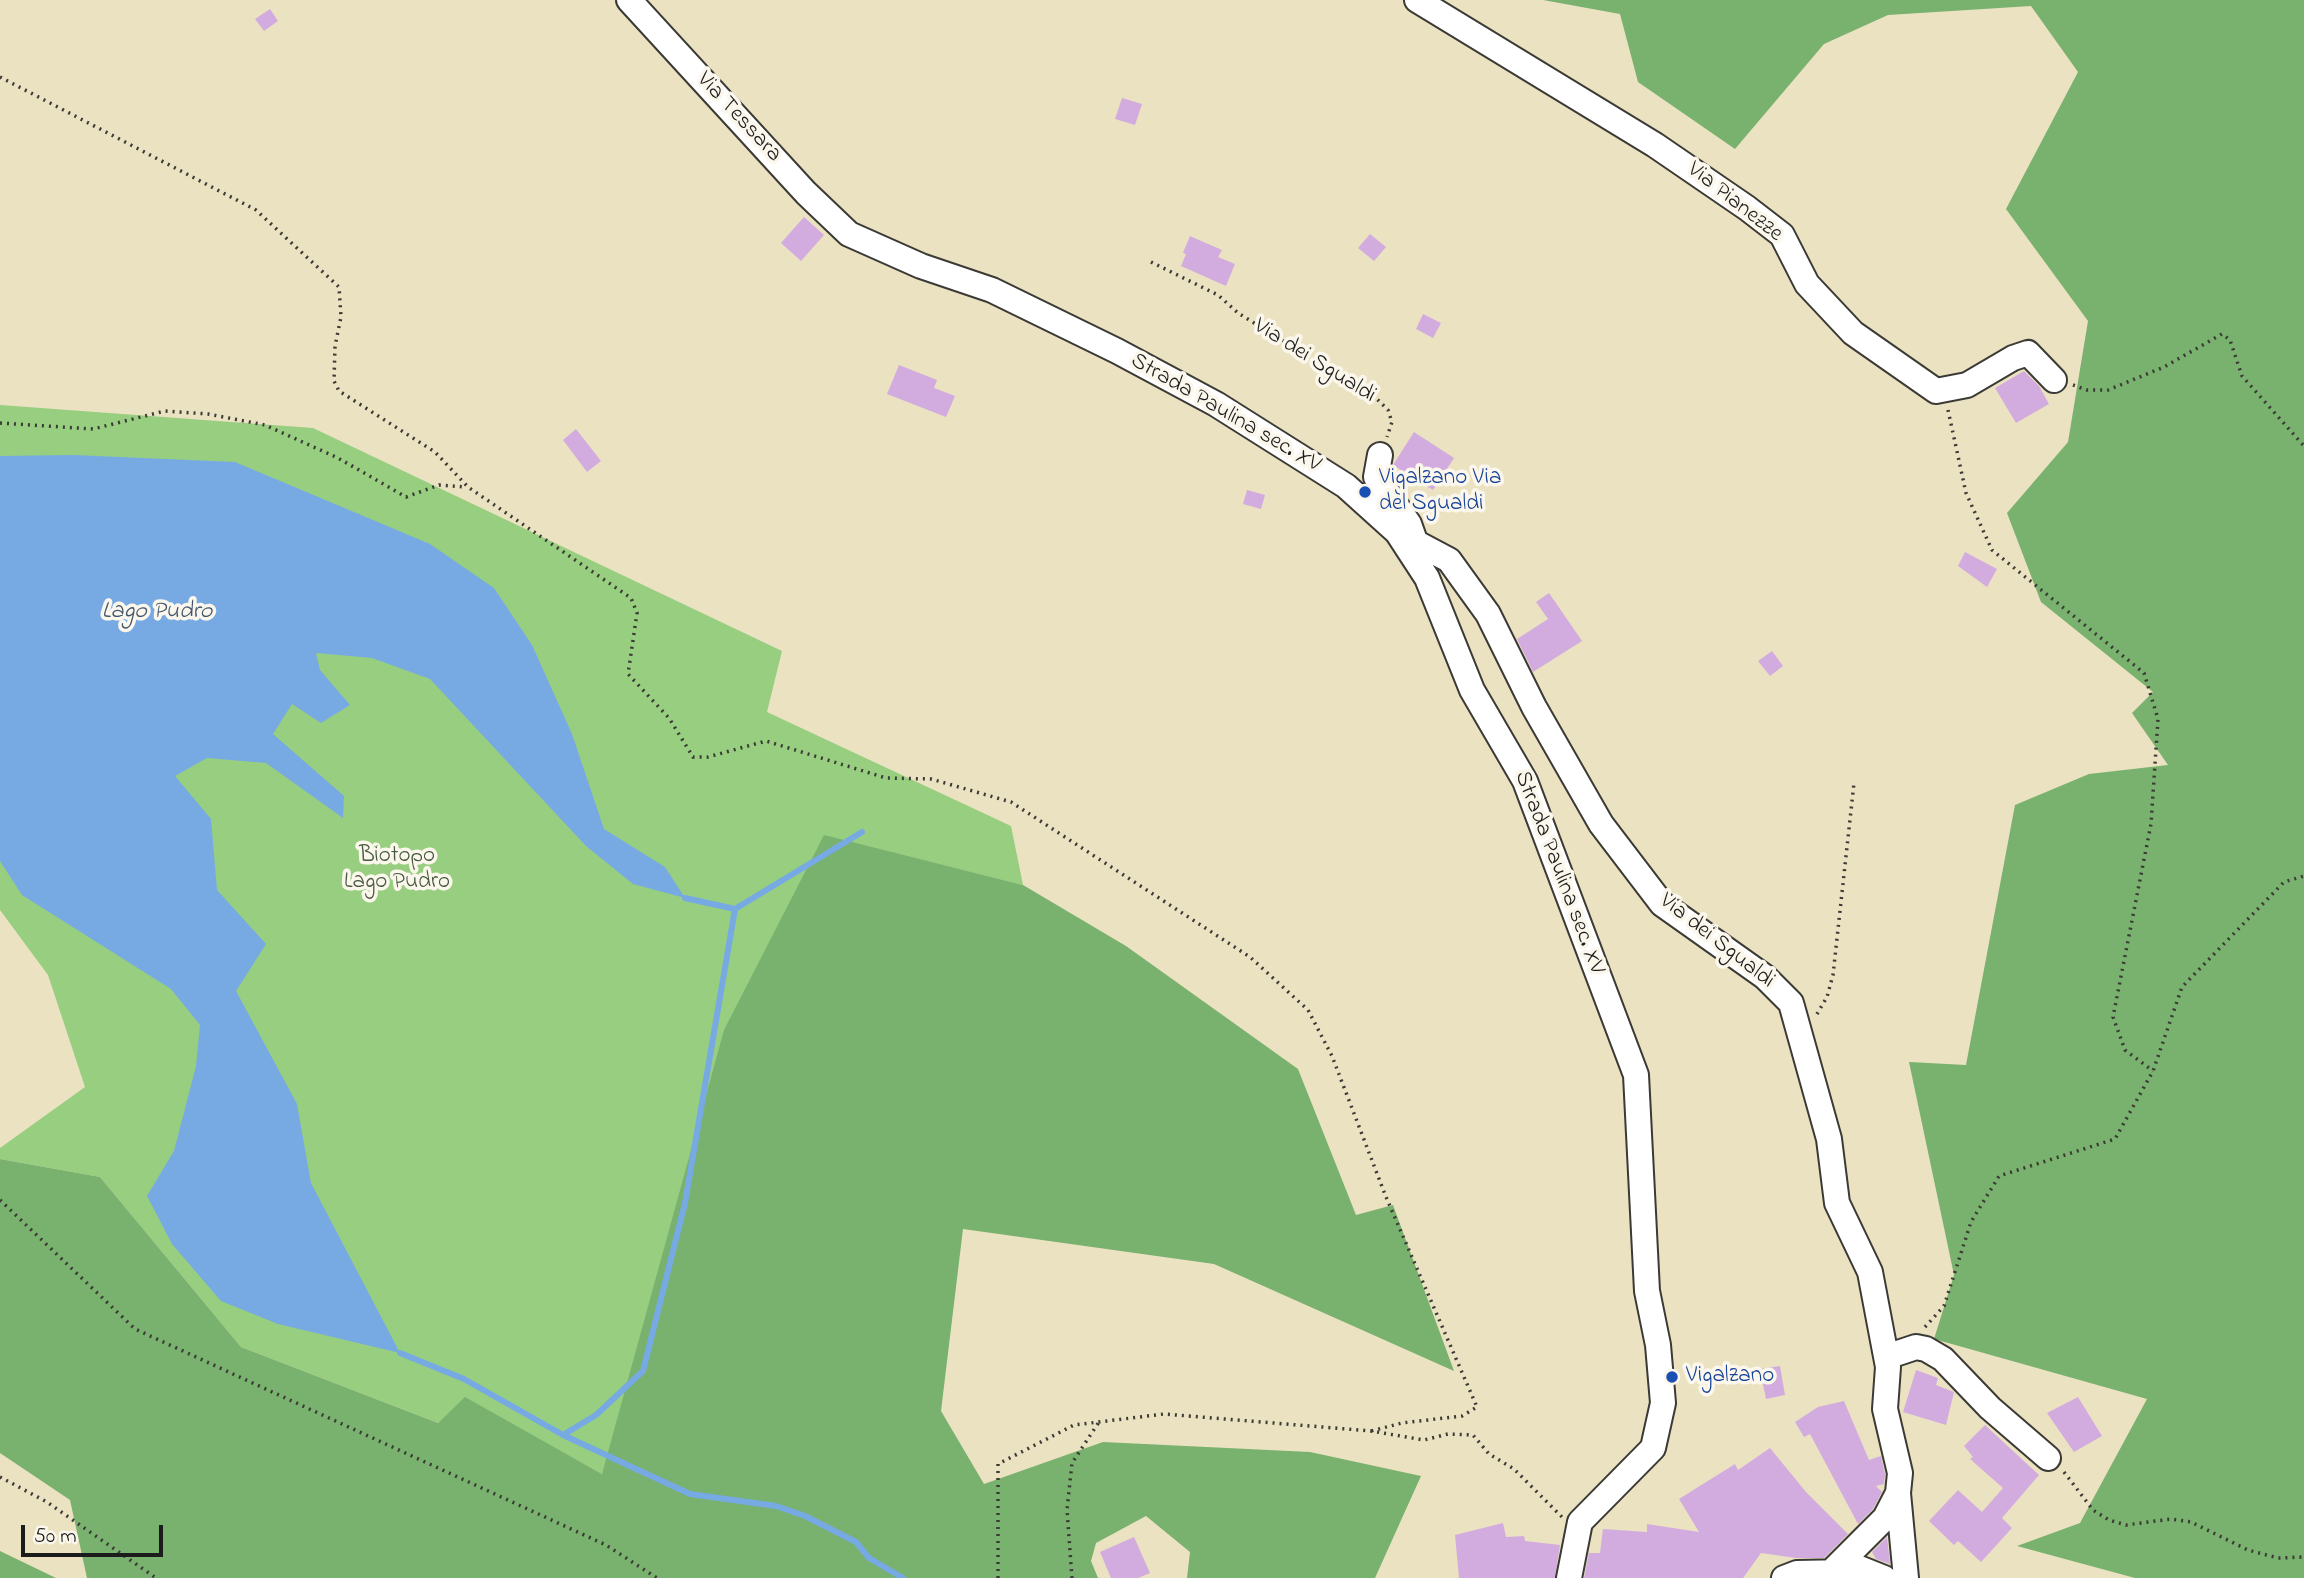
<!DOCTYPE html>
<style>
body{margin:0}
#map{position:relative;width:2304px;height:1578px;overflow:hidden;background:#ebe2c2;font-family:"Indie Flower",sans-serif}
canvas{display:block}
.scale{position:absolute;left:21px;top:1525px;width:142px;height:32px;box-sizing:border-box;border:4px solid #1c1c1c;border-top:0;padding-left:9px;font-size:21px;line-height:24px;white-space:nowrap;color:#1c1c1c;-webkit-text-stroke:5px #fbf7ec;paint-order:stroke}
</style>
<div id="map">
<canvas width="2304" height="1578"></canvas>
<div class="scale">50 m</div>
</div>
<script>
const ctx = document.querySelector('canvas').getContext('2d');
ctx.lineJoin = 'round';
function fill(path, color) {
  ctx.fillStyle = color;
  ctx.fill(path, 'evenodd');
}
function toPath(rows) {
  const path = new Path2D();
  for (const r of rows) {
    path.moveTo(r[0], r[1]);
    for (let i = 2; i < r.length; i += 2) path.lineTo(r[i], r[i + 1]);
  }
  return path;
}
function stroke(path, color, width, dash) {
  ctx.strokeStyle = color;
  ctx.lineWidth = width;
  ctx.lineCap = dash ? 'butt' : 'round';
  ctx.setLineDash(dash || []);
  ctx.stroke(path);
}
function label(font, color, halo, rows, align = 'center') {
  ctx.font = font + ' "Indie Flower",sans-serif';
  ctx.lineWidth = 7;
  ctx.setLineDash([]);
  ctx.textBaseline = 'middle';
  ctx.strokeStyle = halo;
  ctx.fillStyle = color;
  for (const [text, x, y, turn = 0] of rows) {
    ctx.save();
    ctx.translate(x, y);
    ctx.rotate((+turn || 0) * Math.PI / 180);
    ctx.textAlign = isNaN(turn) ? turn : align;
    if (halo) ctx.strokeText(text, 0, 0);
    ctx.fillText(text, 0, 0);
    ctx.restore();
  }
}
fill(toPath([
 [0,405,313,428,782,651,767,712,1011,826,1023,885,824,836,810,863,602,1474,465,1398,438,1423,241,1347,100,1177,0,1159,0,1148,85,1087,48,975,0,910]
]), '#97ce80');
fill(toPath([
 [1543,0,2304,0,2304,1578,2135,1578,2017,1546,2080,1523,2147,1399,1934,1339,1954,1275,1909,1062,1966,1065,2015,805,2089,774,2168,765,2132,713,2153,692,2041,602,2007,513,2068,442,2088,321,2006,209,2078,72,2031,6,1888,15,1824,44,1735,149,1638,82,1620,14],
 [824,835,1023,885,1126,946,1298,1069,1356,1215,1393,1205,1454,1371,1214,1264,963,1229,941,1411,984,1484,1103,1442,1310,1452,1421,1476,1375,1578,1187,1578,1190,1552,1146,1516,1096,1543,1091,1561,1098,1578,87,1578,70,1500,0,1453,0,1159,100,1177,241,1347,438,1423,465,1397,602,1474,724,1030],
 [0,1551,56,1578,0,1578]
]), '#79b16e');
fill(toPath([
 [73,455,235,462,430,544,494,588,532,645,572,734,604,829,665,867,685,898,633,884,586,846,430,679,372,658,316,653,320,670,350,705,321,723,292,704,273,734,344,796,343,818,266,763,207,758,175,776,211,819,217,890,266,944,236,991,297,1104,311,1183,400,1353,278,1324,221,1301,172,1244,147,1196,174,1151,196,1066,200,1025,171,989,22,895,0,861,0,456]
]), '#77aae3');
stroke(toPath([
 [685,898,735,909,862,832],
 [400,1353,464,1379,563,1435,690,1494,776,1506,805,1516,856,1542,869,1558,903,1578],
 [563,1435,596,1415,643,1371,685,1203,735,909]
]), '#77aae3', 6);
fill(toPath([
 [270,9,278,21,264,31,255,19],
 [1122,98,1142,104,1135,125,1115,119],
 [804,217,824,235,801,261,781,243],
 [1370,234,1386,247,1374,261,1358,248],
 [1190,236,1222,250,1218,257,1235,264,1226,286,1181,266,1186,254,1183,253],
 [1423,314,1441,323,1433,338,1416,329],
 [899,365,937,380,934,388,955,396,946,417,887,394],
 [2024,371,2039,386,2049,404,2016,423,1995,388],
 [576,429,601,461,587,472,563,440],
 [1414,432,1454,458,1433,490,1393,465],
 [1247,490,1265,495,1261,509,1243,504],
 [1965,552,1997,569,1987,587,1958,566],
 [1549,593,1582,641,1533,672,1517,639,1548,619,1536,602],
 [1772,651,1783,666,1770,676,1758,661],
 [1780,1366,1785,1395,1766,1399,1760,1369],
 [1916,1370,1938,1378,1936,1385,1954,1392,1946,1425,1903,1412],
 [2078,1397,2102,1436,2074,1452,2047,1413],
 [1844,1401,1869,1460,1881,1456,1885,1474,1884,1484,1876,1486,1882,1492,1873,1509,1858,1524,1810,1434,1804,1437,1795,1422,1818,1407],
 [1985,1425,2039,1475,2002,1518,2012,1528,1981,1562,1958,1541,1954,1545,1929,1521,1958,1490,1982,1512,2003,1488,1970,1459,1973,1457,1964,1446],
 [1770,1448,1806,1492,1848,1534,1824,1558,1796,1558,1761,1553,1743,1578,1584,1578,1589,1553,1600,1553,1603,1529,1647,1532,1647,1524,1699,1532,1679,1499,1735,1464,1738,1470],
 [1503,1523,1506,1537,1524,1536,1525,1541,1560,1545,1555,1578,1459,1578,1455,1535],
 [1134,1537,1150,1573,1138,1578,1111,1578,1100,1552],
 [1887,1537,1890,1564,1876,1559,1872,1552]
]), '#d2acdf');
const minor = toPath([
 [629,0,806,193,849,234,921,266,992,290,1117,351,1216,404,1346,486,1397,532,1427,578,1472,690,1525,781,1636,1075,1647,1291,1658,1345,1663,1403,1653,1448,1580,1522,1569,1578],
 [1417,0,1655,145,1747,208,1782,235,1807,284,1853,333,1936,391,1967,385,2013,358,2028,353,2054,380],
 [1380,455,1376,477,1409,524,1415,541],
 [1400,534,1449,560,1488,614,1534,707,1601,824,1662,904,1765,977,1791,1003,1829,1139,1837,1203,1870,1272,1888,1367,1885,1409,1900,1473,1898,1493,1906,1578],
 [1887,1360,1892,1355,1916,1347,1926,1349,1943,1359,1990,1408,2048,1458],
 [1833,1570,1885,1518,1898,1493],
 [1784,1578,1797,1573,1846,1572,1859,1568,1884,1578]
]);
stroke(minor, '#3b3a35', 28);
stroke(toPath([
 [0,77,256,210,339,287,341,317,335,346,334,381,339,391,435,452,468,487,631,598,637,613,628,674,669,718,693,757,708,757,766,741,886,778,931,779,1011,802,1250,957,1308,1010,1332,1056,1386,1197,1477,1407,1462,1416,1402,1423,1371,1431],
 [1151,262,1218,295,1238,313,1376,398,1388,410,1392,422,1387,437],
 [2073,385,2087,390,2108,390,2164,367,2222,334,2230,340,2242,376,2304,446],
 [1948,410,1966,493,1992,550,2144,673,2158,719,2151,824,2113,1017,2125,1050,2153,1071],
 [0,423,93,429,165,411,208,414,265,425,338,458,406,497,439,485,465,487],
 [1817,1014,1827,997,1833,975,1854,783],
 [0,1200,135,1329,606,1545,657,1578],
 [1925,1327,1944,1306,1971,1222,1999,1176,2115,1139,2153,1071,2182,987,2284,882,2304,876],
 [2064,1472,2093,1510,2109,1520,2126,1525,2171,1519,2191,1522,2248,1550,2278,1558,2304,1557],
 [0,1477,47,1502,156,1578],
 [998,1578,998,1464,1074,1425,1164,1414,1371,1431,1424,1440,1448,1434,1473,1435,1489,1454,1514,1469,1562,1517],
 [1072,1578,1067,1510,1072,1463,1099,1422]
]), '#3b3a35', 3.5, [2, 5]);
stroke(minor, '#fff', 24);
for (const [x, y, r, color] of [
 [1365,492,7,"#1a4fb4"],
 [1672,1377,7,"#1a4fb4"]
]) {
  const dot = new Path2D();
  dot.arc(x, y, r, 0, 2 * Math.PI);
  ctx.fillStyle = color;
  ctx.fill(dot);
  stroke(dot, '#fbf7ec', 2.5);
}
label('23px', '#1c1c1c', '#fbf7ec', [
 ["Via Tessara",738,118,47],
 ["Via Pianezze",1734,203,38],
 ["Via dei Sgualdi",1314,362,32],
 ["Strada Paulina sec. XV",1225,414,30],
 ["Strada Paulina sec. XV",1558,873,69],
 ["Via dei Sgualdi",1716,942,38]
]);
label('23px', '#164399', '#fbf7ec', [
 ["Vigalzano Via",1379,479],
 ["del Sgualdi",1379,505],
 ["Vigalzano",1686,1377]
], 'left');
label('23px', '#475a3f', '#fbf7ec', [
 ["Biotopo",397,857],
 ["Lago Pudro",397,883]
]);
label('italic 24px', '#40556c', '#fbf7ec', [
 ["Lago Pudro",157,613]
]);
</script>
